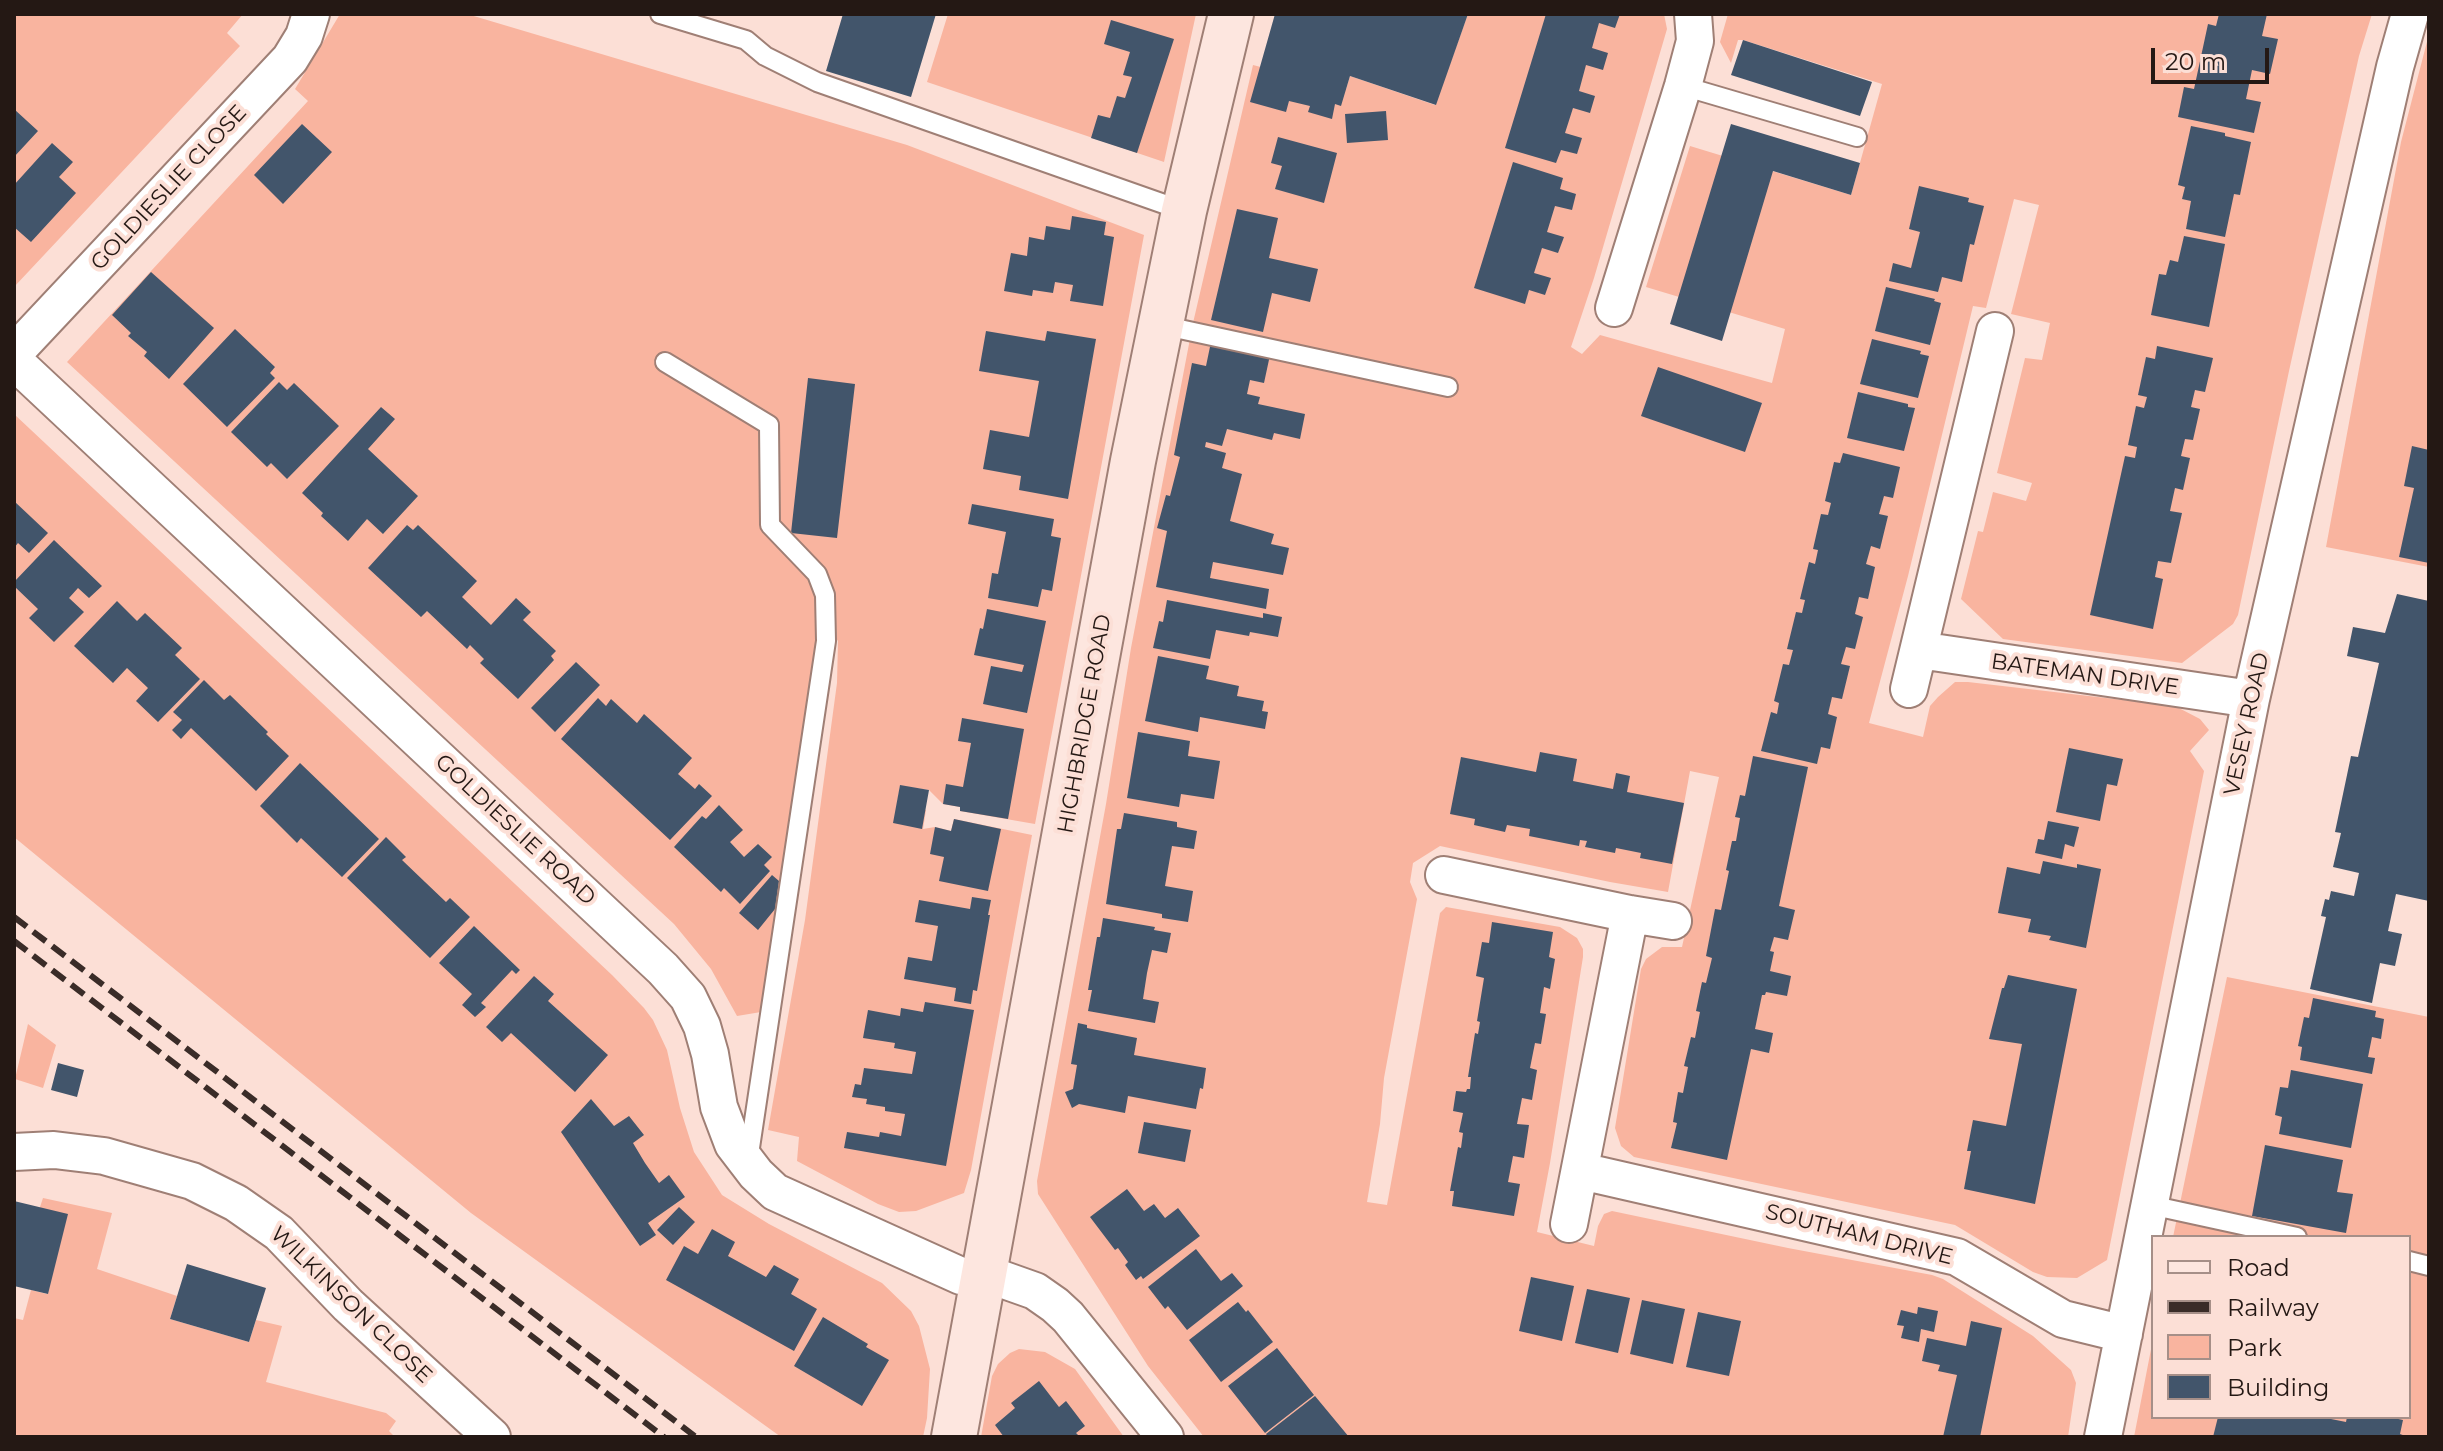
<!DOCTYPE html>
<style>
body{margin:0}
#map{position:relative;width:2443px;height:1451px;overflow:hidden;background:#fcdfd6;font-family:Montserrat,sans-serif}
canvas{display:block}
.frame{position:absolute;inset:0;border:16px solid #241814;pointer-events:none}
.legend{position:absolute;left:2151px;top:1235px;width:260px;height:184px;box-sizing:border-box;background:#fcdfd6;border:2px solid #a68f88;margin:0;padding:10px 14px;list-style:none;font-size:24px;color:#241814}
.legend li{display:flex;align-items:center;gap:16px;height:40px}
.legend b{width:40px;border:2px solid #a68f88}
.scale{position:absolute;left:2151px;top:48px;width:118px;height:36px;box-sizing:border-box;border:4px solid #241814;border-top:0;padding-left:10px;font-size:24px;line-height:28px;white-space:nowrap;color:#241814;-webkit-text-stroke:6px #fcdfd6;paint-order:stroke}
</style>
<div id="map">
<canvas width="2443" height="1451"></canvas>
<div class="frame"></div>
<ul class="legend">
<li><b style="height:10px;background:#fde6df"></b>Road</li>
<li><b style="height:10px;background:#3a2c28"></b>Railway</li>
<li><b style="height:22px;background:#f9b49f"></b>Park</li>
<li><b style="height:22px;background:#42556b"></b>Building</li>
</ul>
<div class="scale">20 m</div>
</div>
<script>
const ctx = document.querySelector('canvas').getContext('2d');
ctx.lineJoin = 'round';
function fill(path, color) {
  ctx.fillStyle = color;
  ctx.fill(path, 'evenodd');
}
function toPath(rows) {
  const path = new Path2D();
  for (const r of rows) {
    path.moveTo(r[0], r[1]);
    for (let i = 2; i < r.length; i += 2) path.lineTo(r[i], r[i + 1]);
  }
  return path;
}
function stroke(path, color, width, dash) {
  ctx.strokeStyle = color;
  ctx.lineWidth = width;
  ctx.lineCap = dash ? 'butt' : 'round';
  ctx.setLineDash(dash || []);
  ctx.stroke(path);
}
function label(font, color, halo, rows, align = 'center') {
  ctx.font = font + ' Montserrat,sans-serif';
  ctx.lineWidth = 8;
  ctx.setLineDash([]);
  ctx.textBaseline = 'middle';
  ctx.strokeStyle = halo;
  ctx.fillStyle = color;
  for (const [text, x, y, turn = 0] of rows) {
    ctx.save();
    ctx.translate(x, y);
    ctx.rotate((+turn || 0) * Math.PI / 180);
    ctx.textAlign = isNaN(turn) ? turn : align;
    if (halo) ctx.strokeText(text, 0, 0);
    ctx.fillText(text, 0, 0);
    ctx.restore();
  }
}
fill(toPath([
 [14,14,243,14,227,33,240,46,14,287],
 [340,14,467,14,907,145,1144,235,1035,824,960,811,960,807,943,804,929,790,900,786,897,804,926,810,923,829,935,827,951,831,954,819,1032,835,971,1170,964,1193,916,1211,899,1212,878,1204,797,1161,799,1137,768,1130,805,920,837,683,838,641,819,617,761,1012,737,1016,711,969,674,924,67,362,308,101,295,89],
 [948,14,1196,14,1164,162,927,82],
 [1468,14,1664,14,1667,29,1594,278,1571,347,1582,354,1600,335,1772,383,1785,329,1646,287,1690,146,1851,195,1882,84,1743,40,1738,40,1731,63,1720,42,1728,14,2372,14,2359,56,2289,371,2238,615,2233,624,2182,663,2003,639,1961,599,1978,531,1983,532,1993,492,2026,501,2032,483,1997,473,2025,358,2042,360,2050,323,2011,314,2039,205,2014,199,1986,308,1973,306,1908,576,1869,723,1923,737,1930,706,1938,697,1955,682,1968,682,2175,706,2200,719,2209,730,2190,751,2204,771,2107,1260,2077,1278,2047,1277,2033,1272,1955,1225,1653,1161,1634,1157,1621,1146,1615,1128,1641,969,1646,959,1662,947,1682,947,1719,777,1690,771,1668,892,1610,882,1440,846,1413,863,1410,882,1417,899,1384,1078,1380,1124,1367,1202,1387,1205,1440,913,1446,907,1560,927,1577,938,1583,949,1583,957,1550,1163,1537,1232,1594,1246,1598,1226,1604,1214,1612,1211,1788,1248,1932,1275,1943,1279,2033,1336,2071,1370,2076,1383,2068,1437,1204,1437,1148,1366,1038,1194,1037,1181,1106,804,1131,648,1193,323,1253,65,1346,89,1350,76,1435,105],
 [2429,34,2429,567,2326,547,2401,142],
 [14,414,612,975,644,1008,653,1020,667,1050,680,1108,694,1152,722,1195,769,1224,882,1283,911,1311,919,1326,930,1369,927,1418,923,1437,781,1437,471,1213,14,837],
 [2227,977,2429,1017,2429,1437,2134,1437,2153,1339,2153,1417,2409,1417,2409,1237,2173,1237],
 [28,1024,56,1045,43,1088,15,1079],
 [43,1198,112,1213,97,1269,177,1296,170,1319,249,1342,256,1320,282,1326,266,1382,386,1413,396,1421,389,1431,395,1437,14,1437,14,1318,23,1320,31,1290,47,1294,40,1207],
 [1019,1349,1045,1352,1075,1369,1124,1437,981,1437,992,1376,998,1364,1010,1353]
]), '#f9b49f');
fill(toPath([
 [843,14,936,14,911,97,826,71],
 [1275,14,1468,14,1436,105,1350,76,1341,106,1335,104,1332,119,1308,112,1310,106,1289,101,1286,112,1250,102],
 [1546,14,1620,14,1615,28,1599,23,1592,48,1608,53,1603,70,1586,65,1579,91,1595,96,1590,113,1573,108,1565,133,1582,138,1577,154,1561,150,1556,163,1505,148],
 [2219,14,2267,14,2262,36,2278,39,2270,74,2252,70,2246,99,2261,102,2254,133,2178,117,2184,87,2194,89,2208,24,2216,26],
 [1111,20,1174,39,1137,153,1091,138,1098,115,1110,118,1117,96,1125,98,1132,77,1123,75,1130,52,1104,44],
 [1743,40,1872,82,1860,116,1731,75],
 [14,109,38,131,14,157],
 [1386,111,1388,140,1347,143,1345,114],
 [302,124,332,152,283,204,254,175],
 [1731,124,1860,163,1851,195,1773,171,1722,341,1670,324],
 [2191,126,2225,133,2225,136,2251,142,2240,195,2234,194,2225,237,2186,229,2191,201,2182,199,2185,187,2178,185],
 [1278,137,1337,153,1324,203,1275,189,1282,166,1271,163],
 [52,143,73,162,59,177,76,193,31,242,14,227,14,185],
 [1513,162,1563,178,1560,189,1576,194,1572,210,1555,206,1547,232,1564,237,1558,253,1542,248,1534,273,1551,278,1545,295,1529,290,1525,304,1474,288],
 [1919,186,1969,198,1968,202,1984,206,1974,245,1970,244,1962,282,1942,277,1938,292,1889,281,1893,263,1911,268,1920,232,1909,229],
 [1237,209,1278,218,1269,258,1318,269,1310,302,1272,293,1263,332,1211,320],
 [1072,216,1106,222,1104,235,1114,237,1103,306,1070,301,1073,285,1055,282,1053,293,1033,290,1032,296,1004,291,1011,253,1027,256,1029,237,1044,240,1046,226,1070,230],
 [2184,236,2225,244,2209,327,2151,315,2159,274,2166,275,2170,260,2178,262],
 [151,272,214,328,169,379,144,356,147,352,128,336,131,333,112,315],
 [1886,287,1935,299,1934,301,1941,303,1930,345,1875,331],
 [235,329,275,367,270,373,275,378,227,427,183,384],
 [986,331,1045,341,1047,331,1096,339,1068,499,1019,490,1021,476,983,469,990,430,1029,437,1039,381,979,371],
 [1872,339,1921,351,1920,354,1929,356,1918,398,1860,384],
 [1211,342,1270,355,1264,383,1250,380,1247,394,1260,397,1258,404,1305,414,1300,439,1274,433,1272,440,1227,429,1222,446,1206,442,1205,447,1226,453,1222,468,1242,474,1230,521,1274,534,1271,544,1289,548,1283,575,1213,562,1210,578,1269,589,1266,609,1156,587,1167,531,1157,528,1166,495,1170,496,1180,457,1174,455,1192,363,1206,366],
 [2157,346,2213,358,2205,392,2195,390,2191,407,2200,409,2193,440,2185,439,2181,456,2190,458,2183,490,2175,488,2170,511,2182,513,2171,563,2158,561,2155,577,2163,579,2153,629,2090,615,2125,456,2135,458,2137,447,2128,445,2136,406,2144,408,2147,397,2138,395,2146,357,2155,359],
 [1658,367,1762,403,1745,452,1641,416],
 [808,378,855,384,837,538,791,533],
 [279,382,287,390,294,383,339,426,287,479,271,463,267,467,231,432],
 [1858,392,1908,404,1908,407,1915,408,1904,451,1847,438],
 [381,407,395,419,368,449,418,496,383,534,367,519,348,541,321,516,323,513,302,493],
 [2412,446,2429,450,2429,563,2399,557,2414,488,2404,486],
 [1843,453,1900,467,1893,498,1884,496,1879,514,1888,516,1880,549,1871,546,1866,564,1875,567,1868,599,1859,597,1855,614,1863,617,1855,649,1846,647,1841,664,1850,666,1842,699,1832,697,1828,714,1837,717,1830,749,1821,747,1817,764,1761,751,1771,712,1777,714,1779,703,1774,701,1783,664,1789,665,1793,650,1787,649,1796,612,1802,613,1805,600,1800,599,1809,562,1815,564,1818,550,1813,549,1821,514,1828,515,1831,503,1825,501,1834,462,1840,463],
 [14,501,48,533,29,553,18,543,14,548],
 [972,504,1054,519,1051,536,1061,538,1052,591,1042,589,1038,607,988,598,992,573,998,574,1006,532,968,524],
 [407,525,413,530,418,525,477,581,462,597,491,625,516,598,531,612,523,620,556,651,551,656,554,660,518,699,480,663,484,659,470,645,467,649,427,611,421,617,368,568],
 [54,540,102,586,89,598,78,588,69,598,84,612,54,642,29,618,38,609,14,586,14,582],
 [2397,594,2429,601,2429,901,2396,894,2388,931,2402,934,2395,966,2380,963,2372,1003,2310,989,2326,917,2321,916,2325,899,2329,900,2331,891,2354,896,2359,873,2333,867,2341,833,2335,832,2351,756,2358,757,2379,663,2347,656,2353,627,2385,633],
 [1167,600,1263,618,1263,613,1282,617,1278,637,1250,632,1249,636,1216,630,1210,659,1153,648,1159,621,1163,622],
 [117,601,137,621,145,613,182,648,175,655,200,679,158,722,136,701,148,688,127,668,113,683,74,646],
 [987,609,1046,621,1027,713,983,704,991,666,1022,672,1024,665,974,655,980,628,983,629],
 [1158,656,1209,666,1206,679,1239,686,1237,696,1264,701,1262,711,1268,712,1265,729,1200,717,1198,732,1145,721],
 [576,662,600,685,555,732,531,708],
 [204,680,224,700,230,695,268,732,266,734,289,756,256,791,191,728,181,739,172,730,182,720,173,712],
 [598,698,606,706,611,699,637,723,644,714,692,758,678,774,695,789,699,784,712,796,670,840,561,739],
 [962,718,1024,729,1008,819,960,811,960,807,943,804,946,784,963,787,971,743,958,741],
 [1138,732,1190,741,1188,756,1220,761,1214,799,1181,794,1179,807,1127,798],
 [2069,748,2123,759,2117,786,2107,784,2100,821,2056,812],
 [1540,752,1577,759,1573,781,1613,789,1616,773,1630,776,1627,792,1684,803,1672,864,1640,858,1641,853,1616,848,1615,853,1585,847,1587,841,1580,840,1579,846,1529,836,1530,829,1507,825,1505,832,1474,825,1475,819,1450,814,1461,757,1536,772],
 [1753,756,1808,767,1779,906,1795,910,1788,940,1774,937,1770,951,1774,952,1770,971,1791,976,1787,996,1766,992,1765,995,1762,995,1755,1029,1773,1033,1769,1053,1751,1049,1727,1160,1671,1148,1677,1123,1673,1122,1678,1092,1683,1093,1688,1067,1684,1066,1691,1037,1695,1038,1700,1012,1696,1011,1702,982,1706,983,1712,958,1706,956,1715,909,1721,910,1729,871,1726,870,1732,841,1736,841,1740,818,1735,817,1737,809,1740,795,1745,796],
 [300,763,379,839,342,877,301,838,297,843,260,806],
 [900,785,929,790,922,829,893,823],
 [719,805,743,830,730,842,744,857,758,844,772,857,764,865,770,871,740,904,724,888,721,892,674,847,702,816,706,819],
 [1124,813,1177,822,1177,827,1197,831,1194,849,1172,846,1165,886,1193,891,1188,922,1162,918,1162,914,1106,904,1117,829,1121,829],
 [954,819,1001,829,988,891,939,881,944,857,930,854,935,827,951,831],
 [2048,821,2079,827,2074,847,2065,844,2062,859,2035,853,2038,839,2044,840],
 [386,837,406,857,402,860,425,882,446,902,450,898,470,917,430,958,347,878],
 [2043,861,2077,868,2077,864,2101,869,2086,948,2049,940,2051,936,2028,932,2031,919,1998,913,2007,867,2040,874],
 [772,875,779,881,775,909,758,930,739,913],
 [972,897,991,900,988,915,990,915,977,991,973,990,971,1004,954,1001,956,988,904,979,908,957,932,961,938,926,915,922,919,900,970,909],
 [1103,918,1155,927,1154,930,1171,933,1167,953,1152,950,1147,973,1143,999,1159,1002,1155,1023,1088,1011,1092,990,1088,990,1097,937,1100,937],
 [1492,922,1553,932,1549,957,1555,959,1550,989,1544,987,1540,1013,1546,1014,1541,1044,1535,1043,1530,1068,1537,1070,1532,1100,1522,1098,1517,1124,1529,1125,1524,1158,1513,1156,1508,1182,1520,1184,1514,1216,1452,1206,1454,1191,1450,1191,1458,1147,1461,1148,1463,1133,1459,1132,1463,1113,1453,1111,1456,1091,1466,1092,1467,1089,1470,1089,1471,1077,1468,1077,1475,1033,1478,1034,1480,1022,1477,1021,1484,978,1476,976,1482,942,1489,943],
 [474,926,520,970,516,974,512,970,481,1003,486,1007,475,1017,462,1005,472,994,439,963],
 [2008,975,2077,989,2035,1204,1964,1189,1971,1151,1967,1151,1973,1120,2006,1126,2022,1044,1989,1039,2002,988,2004,988],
 [534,976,554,994,548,1001,608,1055,575,1092,511,1033,502,1042,486,1027],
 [2313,998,2376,1011,2375,1017,2384,1019,2381,1039,2372,1037,2368,1057,2375,1058,2372,1074,2300,1060,2302,1047,2298,1046,2304,1017,2309,1018],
 [925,1002,974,1010,946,1166,844,1148,847,1132,879,1137,880,1132,901,1136,905,1114,885,1111,885,1107,866,1104,867,1099,852,1097,855,1084,861,1085,864,1068,912,1074,916,1052,894,1048,895,1043,863,1038,868,1010,900,1016,901,1008,923,1012],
 [1078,1023,1087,1025,1087,1028,1137,1038,1134,1055,1206,1068,1203,1089,1200,1088,1196,1109,1128,1096,1125,1113,1079,1104,1072,1108,1065,1092,1073,1089,1077,1065,1071,1064],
 [58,1063,84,1070,77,1097,51,1090],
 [2291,1070,2363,1084,2351,1148,2279,1134,2282,1117,2275,1115,2280,1087,2288,1088],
 [591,1099,614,1126,629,1116,644,1135,633,1143,645,1163,659,1183,669,1175,685,1197,648,1223,656,1235,640,1246,561,1132],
 [1144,1122,1191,1130,1185,1162,1138,1153],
 [2265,1145,2343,1160,2337,1192,2353,1194,2346,1233,2252,1216],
 [1127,1189,1144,1211,1154,1204,1165,1218,1178,1208,1200,1236,1143,1279,1141,1276,1136,1280,1125,1265,1128,1262,1118,1248,1115,1250,1090,1217],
 [14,1201,68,1214,48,1294,14,1286],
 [679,1207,695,1222,673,1245,657,1230],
 [712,1229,735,1242,728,1256,766,1277,774,1265,799,1279,791,1294,817,1309,794,1351,666,1280,684,1246,698,1254],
 [1196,1249,1221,1281,1232,1273,1243,1286,1187,1330,1168,1306,1165,1309,1148,1287],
 [187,1264,266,1288,249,1342,170,1319],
 [1531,1277,1574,1286,1562,1341,1519,1331],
 [1587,1289,1630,1298,1618,1353,1575,1343],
 [1642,1300,1685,1309,1673,1364,1630,1354],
 [1238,1302,1246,1312,1248,1310,1273,1342,1221,1382,1189,1340],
 [1918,1307,1938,1311,1934,1332,1921,1329,1919,1342,1901,1338,1904,1326,1897,1325,1901,1310,1917,1314],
 [1698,1312,1741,1321,1729,1376,1686,1367],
 [823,1317,868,1344,866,1347,889,1360,862,1406,794,1366],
 [1971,1321,2002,1328,1980,1437,1943,1437,1957,1375,1938,1371,1940,1365,1922,1361,1927,1338,1966,1346],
 [1277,1348,1314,1395,1265,1433,1228,1386],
 [1039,1381,1059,1407,1066,1401,1085,1426,1076,1433,1080,1437,1004,1437,995,1425,1015,1408,1011,1403],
 [1315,1396,1349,1437,1268,1437,1266,1434],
 [2218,1417,2321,1417,2346,1422,2347,1417,2389,1417,2403,1420,2400,1434,2408,1437,2213,1437]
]), '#42556b');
const lane = toPath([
 [660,14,746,40,765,56,817,82,1184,211],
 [1683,86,1857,137],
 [1161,325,1448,387],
 [665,362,769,425,770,525,817,574,825,595,826,641,748,1161],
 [2150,1205,2297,1237],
 [2409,1261,2429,1266]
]);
const street = toPath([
 [1614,308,1683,86,1695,41,1693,14],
 [14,353,290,59,304,36,311,14],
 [14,361,663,969,688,997,702,1026,710,1054,719,1107,733,1144,756,1174,775,1192,961,1276,1004,1280,1035,1291,1055,1305,1068,1317,1165,1437],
 [1919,650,2251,699],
 [1909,689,1995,331],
 [1444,875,1630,914,1673,921],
 [14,1152,54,1150,104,1156,192,1181,236,1203,279,1233,348,1305,492,1437],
 [1581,1171,1957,1257,2063,1319,2124,1334],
 [1569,1224,1630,914],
 [2103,1437,2251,699,2395,67,2410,14]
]);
const secondary = toPath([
 [954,1437,1133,461,1184,211,1231,14]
]);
stroke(lane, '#9f7f75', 22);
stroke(street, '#9f7f75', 40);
stroke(secondary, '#9f7f75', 48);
stroke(lane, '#fff', 18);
stroke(street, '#fff', 36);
stroke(secondary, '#fde6df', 44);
stroke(toPath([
 [14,917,696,1437],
 [14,941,664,1437]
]), '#3a2c28', 6, [16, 8]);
label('22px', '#241814', '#fcdfd6', [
 ["GOLDIESLIE CLOSE",169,188,-47],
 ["BATEMAN DRIVE",2085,675,8],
 ["HIGHBRIDGE ROAD",1085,724,-80],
 ["VESEY ROAD",2247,724,-78],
 ["GOLDIESLIE ROAD",515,830,43],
 ["SOUTHAM DRIVE",1859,1235,14],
 ["WILKINSON CLOSE",351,1305,44]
]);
</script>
